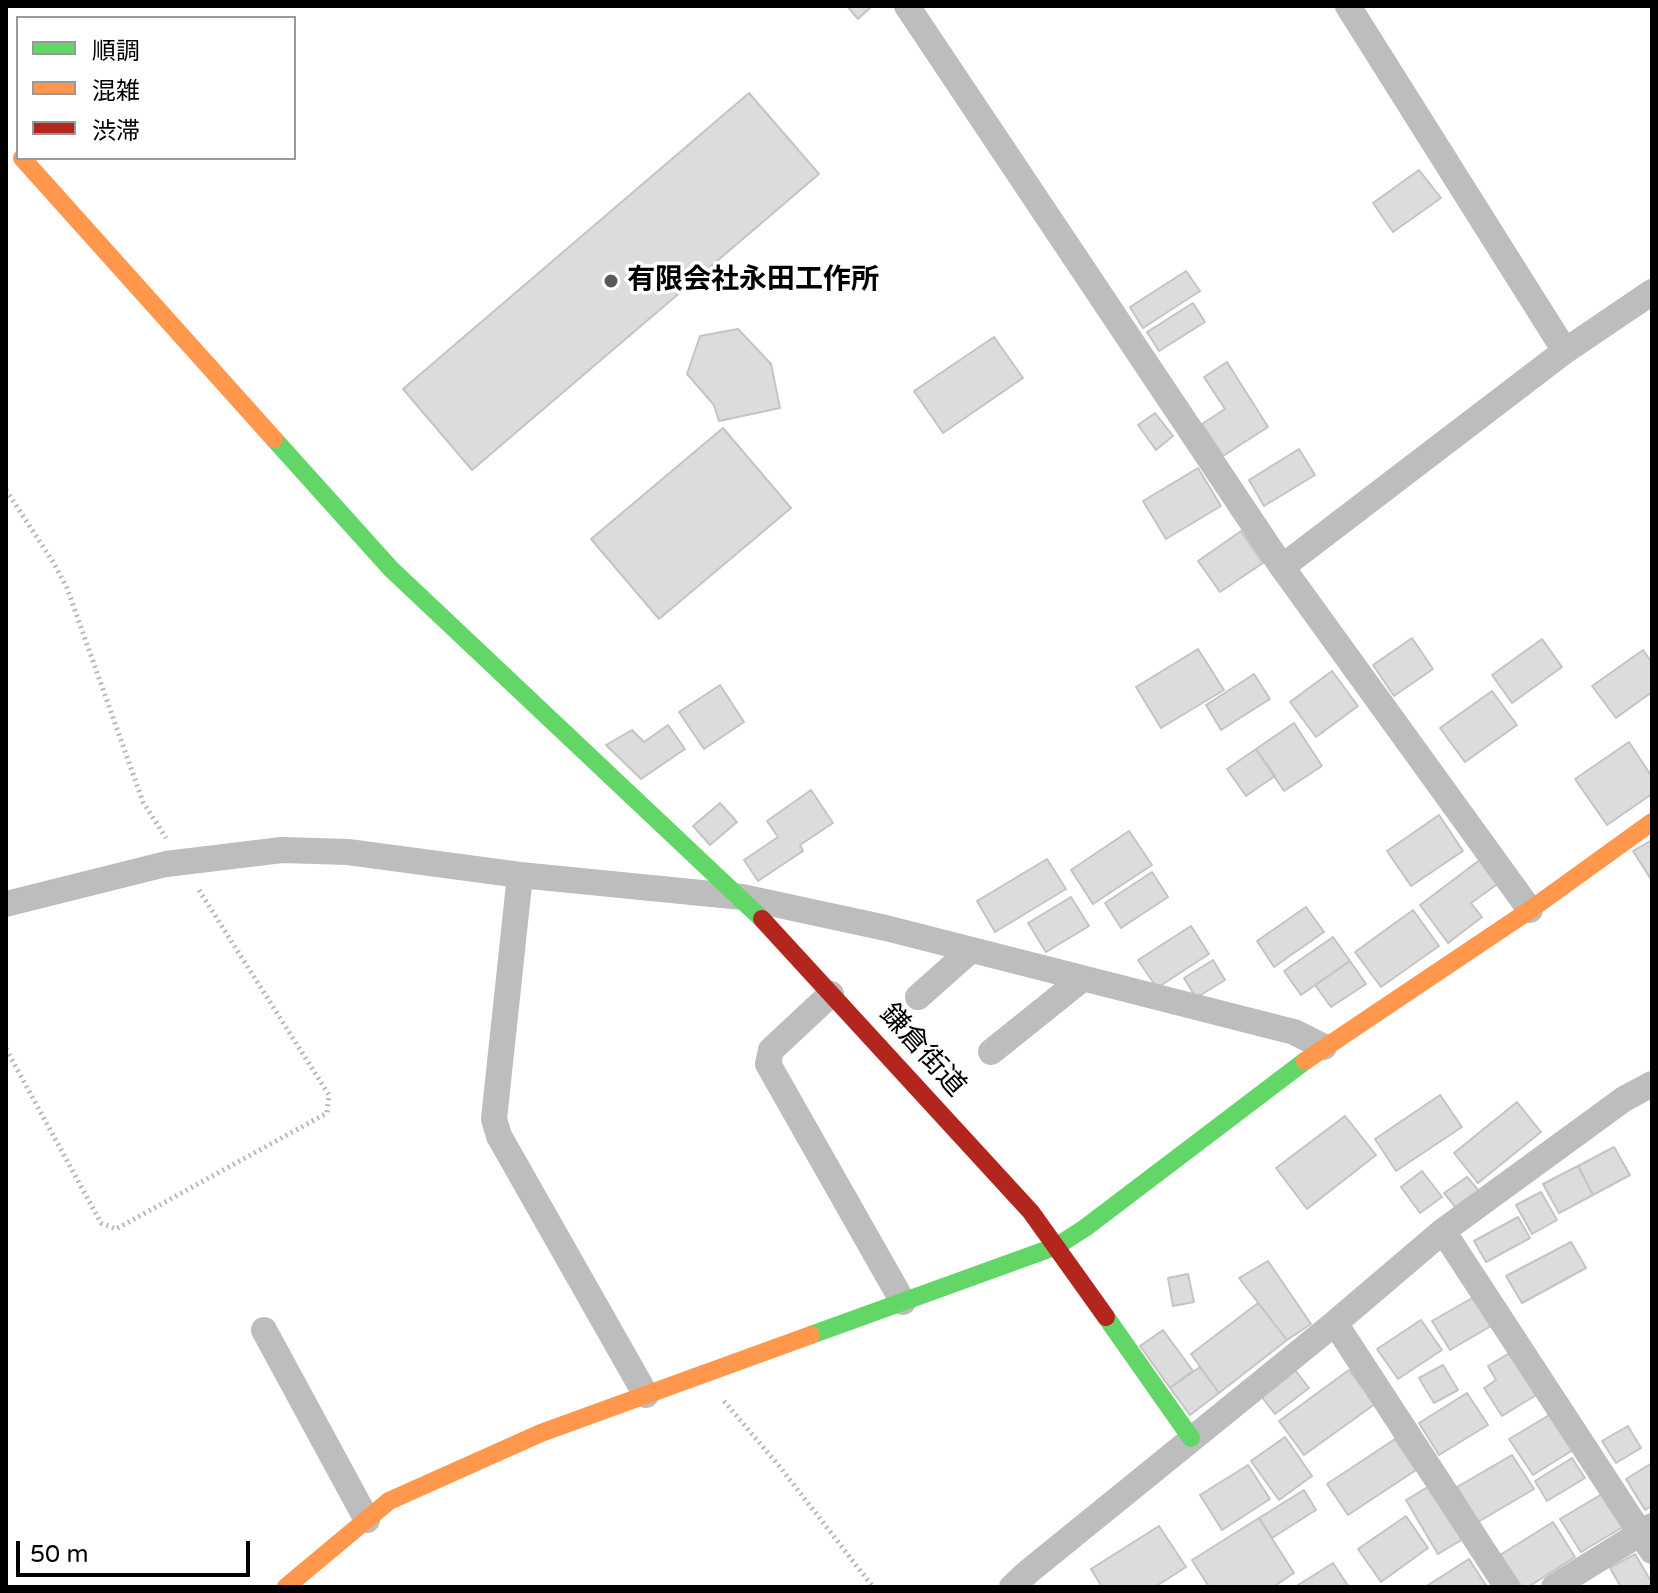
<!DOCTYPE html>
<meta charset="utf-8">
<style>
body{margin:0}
#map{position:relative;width:1658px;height:1593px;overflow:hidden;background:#fff;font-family:"Varela Round","Noto Sans JP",sans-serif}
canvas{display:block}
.frame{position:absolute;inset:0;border:8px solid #000;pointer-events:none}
.legend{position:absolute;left:16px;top:16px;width:280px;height:144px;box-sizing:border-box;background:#fff;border:2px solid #999;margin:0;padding:10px 14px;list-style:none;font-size:24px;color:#000}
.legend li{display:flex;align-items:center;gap:16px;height:40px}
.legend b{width:40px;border:2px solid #999}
.scale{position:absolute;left:16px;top:1541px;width:234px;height:36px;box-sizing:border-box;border:4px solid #000;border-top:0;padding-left:10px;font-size:24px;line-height:28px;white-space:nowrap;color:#000;-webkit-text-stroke:6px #fff;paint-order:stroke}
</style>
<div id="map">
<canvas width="1658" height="1593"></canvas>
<div class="frame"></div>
<ul class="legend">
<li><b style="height:10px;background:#63d668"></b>順調</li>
<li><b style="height:10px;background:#ff974d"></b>混雑</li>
<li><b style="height:10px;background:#b3261e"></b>渋滞</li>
</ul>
<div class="scale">50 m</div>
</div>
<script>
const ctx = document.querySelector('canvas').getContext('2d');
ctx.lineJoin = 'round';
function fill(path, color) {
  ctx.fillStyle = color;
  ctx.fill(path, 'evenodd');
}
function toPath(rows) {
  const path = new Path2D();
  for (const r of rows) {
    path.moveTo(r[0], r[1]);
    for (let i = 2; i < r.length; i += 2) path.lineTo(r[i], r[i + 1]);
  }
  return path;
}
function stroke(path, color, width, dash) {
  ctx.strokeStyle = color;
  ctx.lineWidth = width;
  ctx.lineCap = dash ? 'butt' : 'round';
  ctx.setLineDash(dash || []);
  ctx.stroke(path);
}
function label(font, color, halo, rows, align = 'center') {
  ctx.font = font + ' "Varela Round","Noto Sans JP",sans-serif';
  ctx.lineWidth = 7;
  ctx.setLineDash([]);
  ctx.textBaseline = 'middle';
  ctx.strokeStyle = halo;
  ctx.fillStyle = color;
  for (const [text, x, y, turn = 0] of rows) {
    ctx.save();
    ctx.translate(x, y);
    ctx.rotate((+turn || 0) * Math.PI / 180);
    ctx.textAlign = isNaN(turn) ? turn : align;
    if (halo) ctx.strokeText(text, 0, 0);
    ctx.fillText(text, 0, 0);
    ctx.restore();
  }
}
const building = toPath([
 [847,6,872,6,858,19,847,6],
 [749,93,819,174,472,470,403,389,749,93],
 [1419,170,1441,198,1393,232,1373,203,1419,170],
 [1186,271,1200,291,1143,328,1130,307,1186,271],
 [1193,303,1205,322,1159,351,1147,332,1193,303],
 [738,329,771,364,780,408,719,421,714,405,687,374,700,336,738,329],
 [994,337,1023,378,943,433,914,391,994,337],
 [1227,362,1268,427,1223,456,1202,424,1225,409,1204,377,1227,362],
 [1155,413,1173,436,1156,450,1138,425,1155,413],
 [723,428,791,508,659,619,591,539,723,428],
 [1299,449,1315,475,1264,506,1249,480,1299,449],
 [1198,468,1221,506,1166,539,1143,501,1198,468],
 [1241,531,1263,563,1220,592,1198,561,1241,531],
 [1412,638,1433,669,1394,696,1373,665,1412,638],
 [1542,639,1562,667,1512,703,1492,675,1542,639],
 [1198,649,1224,690,1161,728,1136,687,1198,649],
 [1643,650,1652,663,1652,692,1616,718,1592,686,1643,650],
 [1332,671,1358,706,1316,737,1290,702,1332,671],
 [1254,674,1270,699,1221,730,1206,705,1254,674],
 [720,685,744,722,704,749,679,712,720,685],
 [1492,691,1517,725,1465,762,1440,728,1492,691],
 [1294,723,1322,766,1284,791,1256,749,1294,723],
 [668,725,685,749,641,779,606,745,632,730,644,742,668,725],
 [1629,742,1652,777,1652,794,1607,825,1575,779,1629,742],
 [1256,749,1275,776,1246,796,1227,769,1256,749],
 [811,790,833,823,800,845,803,851,758,881,744,860,778,837,767,821,811,790],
 [720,803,737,822,710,845,693,826,720,803],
 [1439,815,1463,851,1411,886,1387,851,1439,815],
 [1129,831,1152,865,1093,904,1071,870,1129,831],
 [1652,840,1652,881,1633,851,1652,840],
 [1047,859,1066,889,995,932,977,901,1047,859],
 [1481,859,1499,883,1471,903,1482,917,1448,943,1420,905,1481,859],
 [1152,872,1168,897,1121,928,1105,903,1152,872],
 [1071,897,1089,926,1046,952,1028,923,1071,897],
 [1306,907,1324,932,1274,967,1257,941,1306,907],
 [1413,910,1439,946,1381,987,1355,952,1413,910],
 [1191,926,1209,954,1157,988,1138,960,1191,926],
 [1333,937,1350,961,1301,995,1284,971,1333,937],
 [1213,960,1225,980,1196,998,1184,978,1213,960],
 [1350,961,1366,984,1331,1007,1315,985,1350,961],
 [1440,1095,1462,1127,1396,1171,1375,1139,1440,1095],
 [1517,1102,1541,1132,1478,1183,1454,1153,1517,1102],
 [1345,1116,1376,1155,1307,1209,1276,1168,1345,1116],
 [1614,1147,1630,1175,1593,1195,1578,1166,1614,1147],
 [1578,1166,1593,1195,1559,1213,1543,1184,1578,1166],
 [1422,1171,1442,1197,1420,1213,1401,1187,1422,1171],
 [1467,1177,1479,1191,1457,1209,1444,1193,1467,1177],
 [1541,1192,1557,1220,1532,1234,1516,1205,1541,1192],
 [1518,1217,1530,1238,1486,1262,1474,1241,1518,1217],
 [1571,1242,1586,1268,1522,1303,1506,1276,1571,1242],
 [1268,1261,1311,1324,1287,1340,1239,1278,1268,1261],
 [1188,1274,1194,1302,1173,1306,1168,1278,1188,1274],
 [1474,1297,1491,1326,1450,1350,1432,1321,1474,1297],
 [1258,1303,1287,1340,1219,1393,1191,1354,1258,1303],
 [1421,1320,1442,1350,1398,1379,1377,1349,1421,1320],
 [1163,1330,1193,1371,1170,1388,1140,1346,1163,1330],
 [1511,1352,1538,1394,1502,1416,1484,1388,1496,1380,1488,1366,1511,1352],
 [1443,1365,1458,1390,1434,1403,1419,1378,1443,1365],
 [1200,1367,1219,1393,1190,1415,1170,1388,1200,1367],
 [1295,1370,1309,1388,1275,1414,1261,1396,1295,1370],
 [1349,1370,1375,1404,1304,1455,1279,1421,1349,1370],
 [1467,1393,1488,1425,1439,1455,1419,1423,1467,1393],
 [1551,1414,1573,1450,1533,1475,1509,1439,1551,1414],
 [1628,1426,1641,1448,1616,1463,1602,1441,1628,1426],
 [1285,1437,1312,1476,1279,1500,1251,1461,1285,1437],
 [1395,1439,1416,1470,1348,1515,1327,1484,1395,1439],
 [1512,1455,1534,1489,1478,1522,1457,1487,1512,1455],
 [1572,1458,1585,1478,1547,1501,1535,1481,1572,1458],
 [1652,1463,1652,1506,1645,1510,1626,1479,1652,1463],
 [1248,1465,1270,1499,1222,1530,1200,1495,1248,1465],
 [1431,1485,1463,1539,1438,1554,1406,1500,1431,1485],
 [1304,1490,1316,1510,1272,1538,1259,1518,1304,1490],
 [1602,1494,1623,1527,1581,1552,1560,1519,1602,1494],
 [1406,1516,1428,1548,1381,1582,1358,1549,1406,1516],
 [1259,1518,1294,1573,1273,1587,1209,1587,1192,1560,1259,1518],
 [1553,1522,1575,1557,1528,1587,1522,1587,1500,1555,1553,1522],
 [1159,1526,1186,1567,1155,1587,1102,1587,1091,1569,1159,1526],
 [1635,1554,1652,1583,1652,1587,1621,1587,1610,1568,1635,1554],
 [1469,1559,1487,1587,1425,1587,1469,1559],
 [1333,1563,1349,1587,1295,1587,1333,1563]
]);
fill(building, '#dcdcdc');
stroke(building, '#c4c4c4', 2);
stroke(toPath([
 [6,490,53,562,67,588,143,802,166,838],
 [6,1049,101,1223,116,1229,327,1113,329,1095,197,887],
 [724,1401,780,1467,873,1587]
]), '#b8b8b8', 5, [2, 4]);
stroke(toPath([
 [907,6,1282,567,1530,910],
 [1348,6,1565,351],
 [1282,567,1565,351,1652,292],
 [520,875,494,1119,499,1136,646,1395],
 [6,904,166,864,282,850,348,852,520,875,742,897,886,928,1294,1032,1324,1047],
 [831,994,771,1050,768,1064,903,1302],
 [918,997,971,950],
 [991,1052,1082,979],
 [1443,1231,1652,1551],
 [1335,1323,1507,1587],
 [264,1330,367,1520],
 [1012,1587,1028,1572,1335,1323,1443,1231,1624,1099,1652,1084],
 [1554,1587,1652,1526]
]), '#bdbdbd', 26);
stroke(toPath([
 [274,439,391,569,762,919],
 [1106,1317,1191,1438],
 [811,1335,1057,1246,1085,1228,1305,1061]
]), '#63d668', 18);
stroke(toPath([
 [22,158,274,439],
 [1305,1061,1530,910,1652,822],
 [286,1587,389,1501,541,1433,811,1335]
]), '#ff974d', 18);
stroke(toPath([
 [762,919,1031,1212,1106,1317]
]), '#b3261e', 18);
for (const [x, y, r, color] of [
 [611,281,8,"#595959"]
]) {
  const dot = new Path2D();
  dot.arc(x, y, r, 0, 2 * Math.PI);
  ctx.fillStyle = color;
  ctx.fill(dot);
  stroke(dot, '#fff', 3);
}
label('bold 28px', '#000', '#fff', [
 ["有限会社永田工作所",627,281]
], 'left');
label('28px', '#000', '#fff', [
 ["鎌倉街道",922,1051,48]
]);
</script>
